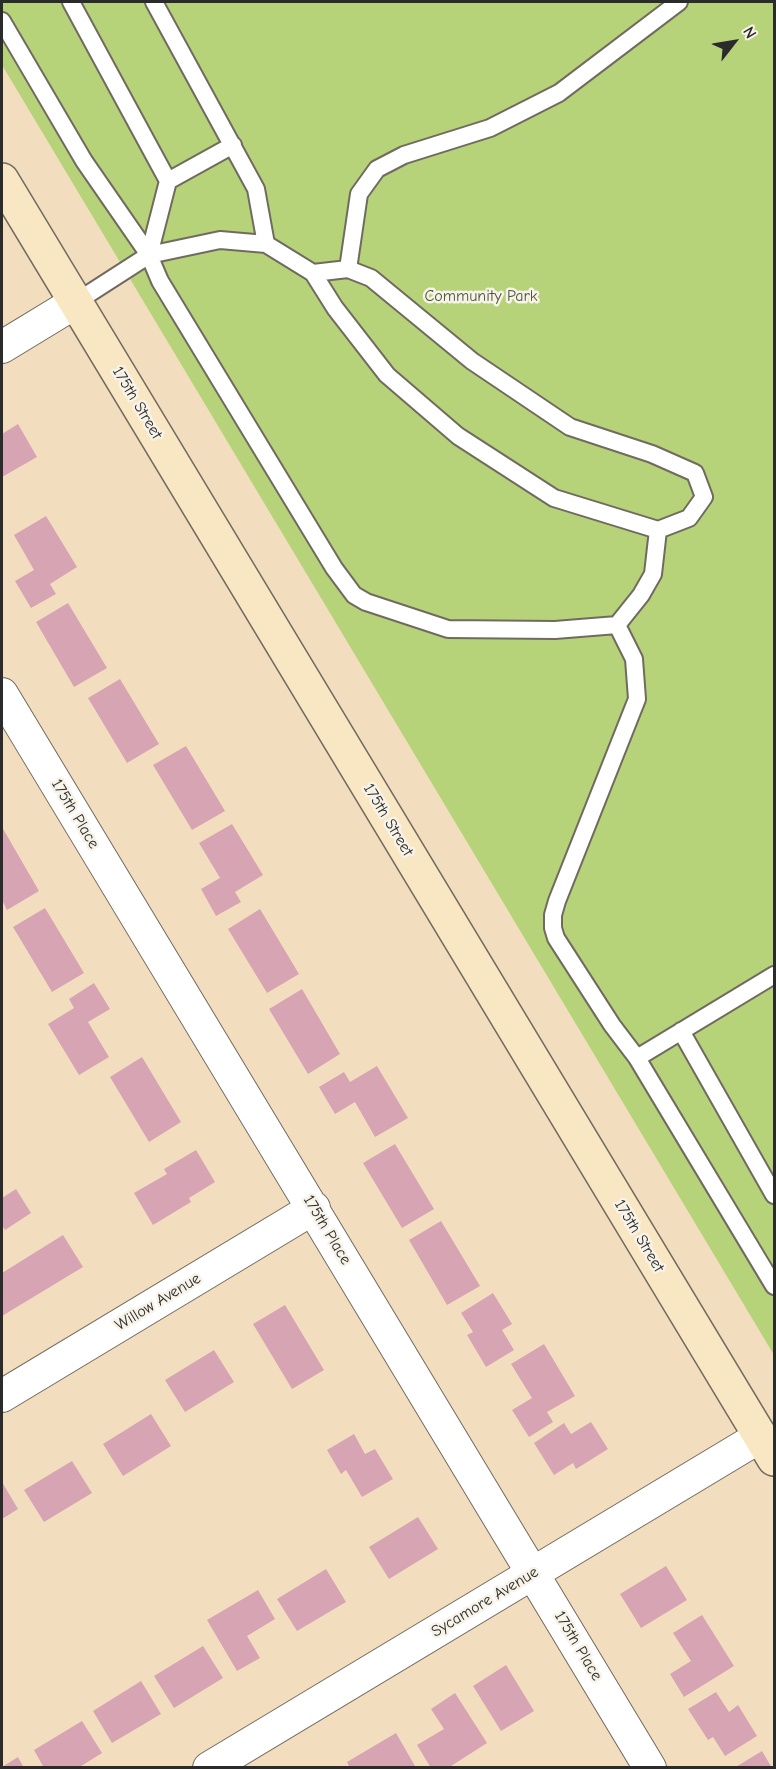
<!DOCTYPE html>
<style>
body{margin:0}
#map{position:relative;width:776px;height:1769px;overflow:hidden;background:#f2debf;font-family:"Comic Neue",sans-serif}
canvas{display:block}
.frame{position:absolute;inset:0;border:3px solid #2b2b2b;pointer-events:none}
.north{position:absolute;left:704px;top:12px;width:60px;height:60px;-webkit-text-stroke:4px #f7f3e8;paint-order:stroke;rotate:59deg;font-size:16px;font-weight:700;line-height:24px;text-align:center;color:#2b2b2b}
.north::after{content:'';display:block;margin:auto;width:21px;height:27px;background:#2b2b2b;clip-path:polygon(50% 0,100% 100%,50% 72%,0 100%)}
</style>
<div id="map">
<canvas width="776" height="1769"></canvas>
<div class="frame"></div>
<div class="north">N</div>
</div>
<script>
const ctx = document.querySelector('canvas').getContext('2d');
ctx.lineJoin = 'round';
function fill(path, color) {
  ctx.fillStyle = color;
  ctx.fill(path, 'evenodd');
}
function toPath(rows) {
  const path = new Path2D();
  for (const r of rows) {
    path.moveTo(r[0], r[1]);
    for (let i = 2; i < r.length; i += 2) path.lineTo(r[i], r[i + 1]);
  }
  return path;
}
function stroke(path, color, width, dash) {
  ctx.strokeStyle = color;
  ctx.lineWidth = width;
  ctx.lineCap = dash ? 'butt' : 'round';
  ctx.setLineDash(dash || []);
  ctx.stroke(path);
}
function label(font, color, halo, rows, align = 'center') {
  ctx.font = font + ' "Comic Neue",sans-serif';
  ctx.lineWidth = 5;
  ctx.setLineDash([]);
  ctx.textBaseline = 'middle';
  ctx.strokeStyle = halo;
  ctx.fillStyle = color;
  for (const [text, x, y, turn = 0] of rows) {
    ctx.save();
    ctx.translate(x, y);
    ctx.rotate((+turn || 0) * Math.PI / 180);
    ctx.textAlign = isNaN(turn) ? turn : align;
    if (halo) ctx.strokeText(text, 0, 0);
    ctx.fillText(text, 0, 0);
    ctx.restore();
  }
}
fill(toPath([
 [2,2,774,2,774,1355,2,65]
]), '#b6d379');
fill(toPath([
 [18,424,37,457,2,477,2,434],
 [46,516,77,567,50,584,56,594,31,608,15,581,34,570,14,535],
 [68,603,107,668,74,687,36,622],
 [120,679,159,744,127,763,88,698],
 [186,746,225,811,192,830,153,765],
 [232,824,263,875,235,892,241,902,216,916,201,889,220,878,199,843],
 [2,827,39,891,7,910,2,900],
 [45,908,84,973,52,992,13,927],
 [260,909,299,974,267,993,228,929],
 [94,983,110,1009,88,1022,109,1057,79,1075,48,1024,74,1008,69,999],
 [302,989,340,1054,308,1074,269,1009],
 [142,1057,181,1122,149,1142,110,1077],
 [377,1066,408,1118,375,1137,355,1102,335,1114,319,1087,344,1072,350,1082],
 [395,1144,434,1209,402,1228,363,1163],
 [196,1150,215,1182,189,1198,191,1202,153,1225,134,1193,167,1174,164,1169],
 [16,1189,31,1213,5,1230,2,1225,2,1198],
 [441,1221,480,1286,447,1305,409,1240],
 [63,1235,83,1267,2,1316,2,1273],
 [493,1293,512,1324,502,1330,514,1350,486,1367,467,1335,473,1332,461,1313],
 [285,1305,324,1370,292,1389,253,1324],
 [544,1344,575,1396,547,1412,553,1422,529,1437,512,1410,532,1398,511,1364],
 [214,1350,234,1382,185,1412,165,1380],
 [151,1414,171,1446,123,1476,103,1444],
 [591,1422,608,1449,576,1469,573,1463,554,1475,534,1443,564,1423,571,1434],
 [354,1434,365,1454,375,1449,393,1479,362,1497,346,1470,341,1474,327,1450],
 [72,1461,92,1493,44,1522,24,1490],
 [2,1482,18,1509,2,1519],
 [418,1517,438,1549,389,1579,369,1547],
 [666,1566,687,1600,641,1628,620,1594],
 [326,1569,346,1602,297,1631,277,1599],
 [258,1590,275,1619,247,1636,260,1658,237,1671,207,1620],
 [702,1615,734,1666,684,1697,670,1674,691,1661,673,1633],
 [203,1646,223,1678,174,1708,154,1676],
 [506,1665,534,1711,501,1731,473,1686],
 [141,1681,161,1714,112,1743,93,1711],
 [716,1692,729,1712,738,1705,757,1736,725,1756,713,1737,708,1740,688,1709],
 [455,1693,487,1743,448,1768,431,1768,417,1745,444,1729,431,1709],
 [82,1721,102,1753,78,1768,44,1768,34,1750],
 [396,1733,415,1766,350,1768,347,1762],
 [762,1751,772,1768,734,1768],
 [18,1757,24,1768,2,1768,2,1767]
]), '#d7a4b4');
const lane = toPath([
 [71,2,168,181,149,255],
 [154,2,256,189,266,244],
 [2,21,84,161,149,255,160,281,334,568,354,595,366,602,448,629,555,630,617,625,641,595,653,574,658,530],
 [168,181,233,145],
 [348,269,359,194,377,169,404,155,490,128,559,93,679,2],
 [76,302,149,255,220,240,266,244,313,273,335,308,387,375,458,436,554,498,658,530,689,518,704,497,695,473,652,454,570,427,472,361,371,278,348,269,313,273],
 [617,625,634,659,637,699,557,901,553,915,553,928,556,938,612,1025,637,1058,774,1286],
 [681,1031,774,1195],
 [637,1058,774,975]
]);
const street = toPath([
 [2,347,76,302],
 [2,694,650,1768],
 [2,1396,314,1208],
 [209,1768,761,1436]
]);
const secondary = toPath([
 [2,180,774,1459]
]);
stroke(lane, '#716a5f', 20);
stroke(street, '#716a5f', 34);
stroke(secondary, '#716a5f', 36);
stroke(lane, '#fff', 16);
stroke(street, '#fff', 32);
stroke(secondary, '#f9e7c3', 33);
label('16px', '#4e553e', '#f7f3e8', [
 ["Community Park",481,296]
]);
label('16px', '#2b2b2b', '#f7f3e8', [
 ["175th Street",137,403,59],
 ["175th Place",75,814,59],
 ["175th Street",388,820,59],
 ["175th Place",327,1230,59],
 ["175th Street",639,1236,59],
 ["Willow Avenue",158,1302,-31],
 ["Sycamore Avenue",485,1602,-31],
 ["175th Place",578,1646,59]
]);
</script>
